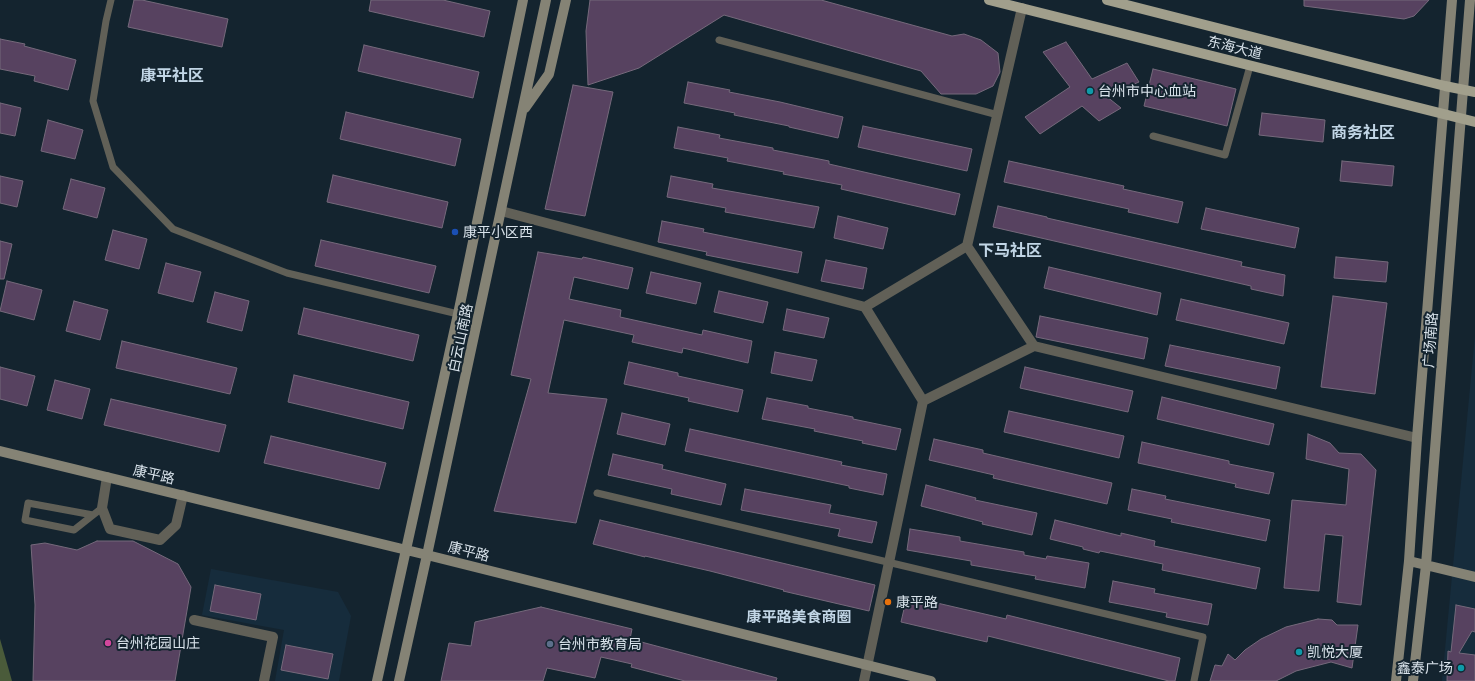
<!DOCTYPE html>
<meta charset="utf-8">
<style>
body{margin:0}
canvas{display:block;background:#14242f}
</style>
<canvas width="1475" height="681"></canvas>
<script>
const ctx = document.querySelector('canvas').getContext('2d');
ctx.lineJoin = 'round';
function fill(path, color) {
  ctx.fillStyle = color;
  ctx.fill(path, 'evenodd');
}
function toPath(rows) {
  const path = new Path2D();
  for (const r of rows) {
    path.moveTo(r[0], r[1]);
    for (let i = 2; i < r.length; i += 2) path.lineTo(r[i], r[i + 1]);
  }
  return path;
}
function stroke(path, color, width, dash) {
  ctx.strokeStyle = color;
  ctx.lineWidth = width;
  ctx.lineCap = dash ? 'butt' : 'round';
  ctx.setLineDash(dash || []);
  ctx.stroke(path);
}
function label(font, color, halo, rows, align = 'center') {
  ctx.font = font + ' Georgia,"Noto Sans SC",serif';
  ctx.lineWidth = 4;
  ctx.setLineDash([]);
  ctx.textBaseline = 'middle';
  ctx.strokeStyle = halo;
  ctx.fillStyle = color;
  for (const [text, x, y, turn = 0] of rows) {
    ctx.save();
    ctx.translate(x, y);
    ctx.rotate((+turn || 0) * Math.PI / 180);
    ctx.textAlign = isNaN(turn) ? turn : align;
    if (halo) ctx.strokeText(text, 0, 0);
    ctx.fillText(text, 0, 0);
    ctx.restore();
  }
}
fill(toPath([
 [1475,336,1475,681,1442,681],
 [211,569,338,592,351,616,339,681,275,681,284,630,202,615]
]), '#162c3c');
fill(toPath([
 [0,639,12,681,0,681]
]), '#4a5b3a');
const building = toPath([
 [134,0,142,0,228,19,222,47,128,27,134,0],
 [371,0,443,0,490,11,484,37,369,11,371,0],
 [590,0,821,0,952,36,964,34,981,40,998,53,1000,72,993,86,976,94,941,94,921,71,724,15,639,68,588,85,586,31,590,0],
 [1304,0,1429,0,1414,16,1404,19,1304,6,1304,0],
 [0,39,25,44,24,46,76,60,68,90,34,81,35,76,0,69,0,39],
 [1066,42,1092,79,1127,63,1139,82,1106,96,1121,108,1099,121,1082,106,1040,134,1025,117,1070,87,1043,52,1066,42],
 [364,45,479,72,473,98,358,71,364,45],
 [1153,69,1236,89,1227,126,1144,106,1153,69],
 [688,82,730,90,729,92,780,102,843,117,838,138,789,127,789,126,734,115,735,113,684,103,688,82],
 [573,85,613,92,585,216,545,209,573,85],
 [0,103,21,108,15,136,0,133,0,103],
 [346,112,461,139,455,166,340,139,346,112],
 [1262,113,1325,120,1323,142,1259,135,1262,113],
 [48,120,83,130,75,159,41,151,48,120],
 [863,126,972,149,967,171,858,147,863,126],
 [678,127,720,135,719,138,773,148,773,150,829,161,829,164,960,194,955,215,841,189,842,185,783,174,784,172,727,161,728,158,674,148,678,127],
 [1009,161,1124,186,1123,189,1183,202,1178,223,1128,212,1129,209,1004,182,1009,161],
 [1342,161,1394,166,1392,186,1340,181,1342,161],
 [333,175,448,202,442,228,327,202,333,175],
 [0,176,23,181,17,207,0,203,0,176],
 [671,176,713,184,712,188,819,207,814,228,725,212,726,208,667,197,671,176],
 [71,179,105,188,97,218,63,209,71,179],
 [998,206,1047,217,1047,218,1242,262,1241,266,1285,275,1283,296,1251,289,1251,286,993,227,998,206],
 [1206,208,1299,228,1295,248,1201,229,1206,208],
 [838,216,888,228,883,249,834,238,838,216],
 [662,221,704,229,703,232,802,252,798,273,706,255,707,252,658,242,662,221],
 [113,230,147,239,139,269,105,260,113,230],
 [321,240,436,266,429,293,315,266,321,240],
 [0,241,12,244,4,279,0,279,0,241],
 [538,252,582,259,583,257,633,268,628,289,574,277,569,299,621,310,620,317,702,335,703,330,752,341,748,363,683,348,682,353,632,342,634,335,564,320,548,393,607,399,576,523,494,511,531,379,511,375,538,252],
 [1336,257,1388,262,1386,282,1334,278,1336,257],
 [826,260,867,268,863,289,821,281,826,260],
 [166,263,201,272,193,302,158,293,166,263],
 [1049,267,1161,293,1157,315,1044,288,1049,267],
 [651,272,701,283,696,304,646,293,651,272],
 [7,281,42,290,34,320,0,311,7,281],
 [719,291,768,302,763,323,714,312,719,291],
 [215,292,249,301,242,331,207,322,215,292],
 [1333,296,1387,303,1375,394,1321,387,1333,296],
 [1181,299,1289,323,1284,344,1176,320,1181,299],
 [74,301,108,310,100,340,66,331,74,301],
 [304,308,419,335,413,361,298,334,304,308],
 [787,309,829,318,824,338,783,330,787,309],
 [1040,316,1148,338,1144,359,1036,337,1040,316],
 [122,341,237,368,230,394,116,368,122,341],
 [1170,345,1280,367,1276,389,1165,366,1170,345],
 [775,352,817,360,812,381,771,373,775,352],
 [629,362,678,373,678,376,743,390,738,412,688,401,689,398,624,384,629,362],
 [0,367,35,376,27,406,0,399,0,367],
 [1025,367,1133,391,1128,412,1020,388,1025,367],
 [294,375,409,402,403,429,288,402,294,375],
 [55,380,90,389,82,419,47,410,55,380],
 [1162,397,1274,424,1269,445,1157,419,1162,397],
 [767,398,808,406,808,408,853,417,853,419,901,429,896,450,862,443,863,441,814,431,815,429,762,419,767,398],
 [111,399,226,425,219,452,104,425,111,399],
 [1009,411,1124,436,1119,458,1004,432,1009,411],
 [622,413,670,424,665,445,617,434,622,413],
 [690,429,842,462,841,465,887,474,883,495,849,488,849,486,685,451,690,429],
 [1308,434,1330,443,1339,453,1361,454,1376,470,1361,605,1337,602,1343,536,1325,534,1319,591,1284,588,1292,500,1346,505,1349,469,1306,459,1308,434],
 [271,436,386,463,379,489,264,463,271,436],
 [934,439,983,450,983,453,1112,483,1107,504,993,478,994,475,929,460,934,439],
 [1142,442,1229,461,1229,464,1274,473,1269,494,1235,487,1236,484,1138,463,1142,442],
 [613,454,663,465,662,469,726,484,721,505,671,494,672,489,608,475,613,454],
 [926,485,976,498,975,500,1037,513,1032,535,982,524,983,522,921,506,926,485],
 [745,489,831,505,829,513,877,522,872,543,838,536,840,529,741,510,745,489],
 [1132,489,1166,496,1165,499,1270,520,1266,541,1171,522,1172,519,1128,510,1132,489],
 [600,520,875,585,869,611,783,591,784,590,710,571,645,556,645,557,593,544,600,520],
 [1055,520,1121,536,1121,533,1155,541,1154,546,1260,568,1256,589,1162,570,1163,564,1100,551,1099,553,1083,549,1083,547,1050,539,1055,520],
 [910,529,960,537,960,541,1024,552,1024,555,1046,559,1047,556,1089,563,1085,588,1035,579,1036,576,971,565,971,561,907,550,910,529],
 [97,541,133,541,178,564,191,587,175,681,33,681,35,605,31,545,45,543,77,550,97,541],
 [1113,581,1155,589,1154,593,1212,604,1208,625,1166,617,1167,613,1109,602,1113,581],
 [215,585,261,594,256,620,210,611,215,585],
 [907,596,1006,619,1007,615,1180,658,1175,681,1169,681,988,636,987,642,901,622,907,596],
 [1456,605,1475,609,1475,632,1472,631,1459,653,1475,655,1475,681,1447,681,1448,651,1451,652,1456,605],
 [541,607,632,629,630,639,777,678,776,681,685,681,631,667,632,664,601,657,595,678,547,668,543,681,441,681,449,643,471,646,475,622,541,607],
 [1318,619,1332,620,1337,625,1358,625,1352,668,1331,662,1296,671,1276,681,1210,681,1215,665,1222,666,1228,654,1235,660,1245,650,1261,639,1286,627,1318,619],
 [286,645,333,654,328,679,281,670,286,645]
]);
fill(building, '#574260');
stroke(building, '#75697b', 1);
stroke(toPath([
 [111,0,106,21,93,101,113,167,173,229,287,273,458,314],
 [719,40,998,115],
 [1153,136,1225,155,1250,66],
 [597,493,1203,637,1194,681],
 [93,515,74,530,25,520,28,503,93,515,102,508]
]), '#616057', 7);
stroke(toPath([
 [501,211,865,307],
 [967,246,1022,8],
 [1034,346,1417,438],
 [107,477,102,508,110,529,160,540,176,525,183,495],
 [194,620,273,637,264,681],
 [864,681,923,401,865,307,967,246,1034,346,923,401]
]), '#616057', 10);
stroke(toPath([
 [525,108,549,74,566,0],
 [0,451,427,555,931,681],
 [1409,561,1475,577],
 [377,681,458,314,523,0],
 [399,681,427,555,546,0],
 [1396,681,1409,561,1417,438,1452,0],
 [1413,681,1426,565,1470,0]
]), '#858375', 10);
stroke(toPath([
 [989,0,1475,122],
 [1107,0,1445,86,1475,92]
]), '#a19f8c', 10);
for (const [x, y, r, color] of [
 [1090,91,4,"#0f9aa8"],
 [455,232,4,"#1a4fb4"],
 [888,602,4,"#e8710a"],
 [108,643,4,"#d1479c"],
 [550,644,4,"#5c6f8a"],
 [1299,652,4,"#0f9aa8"],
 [1461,668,4,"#0f9aa8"]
]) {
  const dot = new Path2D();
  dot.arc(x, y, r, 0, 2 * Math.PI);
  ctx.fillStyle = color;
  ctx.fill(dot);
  stroke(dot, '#14242f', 1.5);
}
label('14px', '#d9e3eb', '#14242f', [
 ["东海大道",1235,47,14],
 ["白云山南路",460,338,-78],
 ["广场南路",1430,340,-86],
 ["康平路",154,474,13],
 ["康平路",469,551,14]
]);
label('14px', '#d9e3eb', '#14242f', [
 ["台州市中心血站",1098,91],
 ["康平小区西",463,232],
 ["康平路",896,602],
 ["台州花园山庄",116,643],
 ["台州市教育局",558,644],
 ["凯悦大厦",1307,652],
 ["鑫泰广场",1453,668,"right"]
], 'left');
label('bold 15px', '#c2d6e6', '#14242f', [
 ["康平路美食商圈",799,616]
]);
label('bold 16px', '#c2d6e6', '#14242f', [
 ["康平社区",172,75],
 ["商务社区",1363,132],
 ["下马社区",1010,250]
]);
</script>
